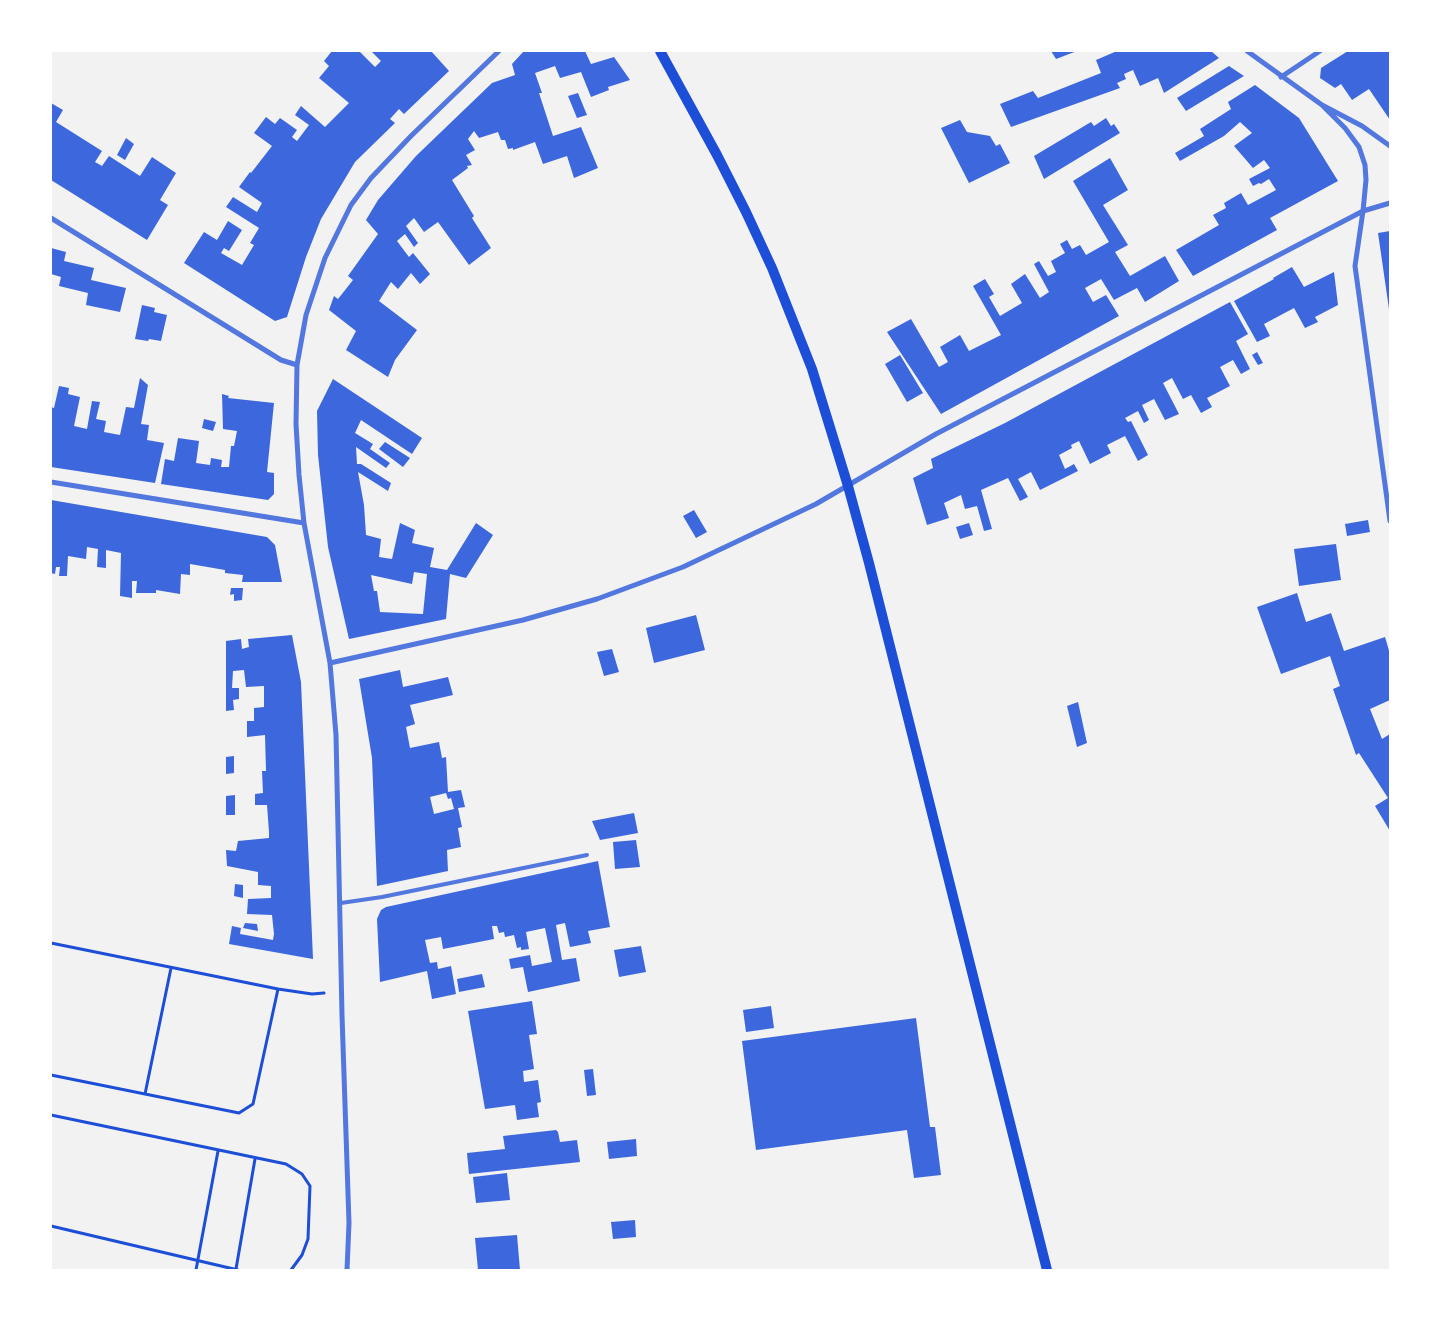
<!DOCTYPE html>
<style>
body{margin:0}
#map{position:relative;width:1441px;height:1321px;overflow:hidden;background:#f2f2f2;font-family:"Asap Condensed",sans-serif}
canvas{display:block}
.frame{position:absolute;inset:0;border:52px solid #fff;pointer-events:none}
</style>
<div id="map">
<canvas width="1441" height="1321"></canvas>
<div class="frame"></div>
</div>
<script>
const ctx = document.querySelector('canvas').getContext('2d');
ctx.lineJoin = 'round';
function fill(path, color) {
  ctx.fillStyle = color;
  ctx.fill(path, 'evenodd');
}
function toPath(rows) {
  const path = new Path2D();
  for (const r of rows) {
    path.moveTo(r[0], r[1]);
    for (let i = 2; i < r.length; i += 2) path.lineTo(r[i], r[i + 1]);
  }
  return path;
}
function stroke(path, color, width, dash) {
  ctx.strokeStyle = color;
  ctx.lineWidth = width;
  ctx.lineCap = dash ? 'butt' : 'round';
  ctx.setLineDash(dash || []);
  ctx.stroke(path);
}
fill(toPath([
 [332,51,359,51,375,67,381,61,371,51,431,51,449,71,404,114,399,109,390,119,395,123,355,162,321,219,306,257,287,317,275,321,184,263,204,232,217,240,228,221,242,230,229,251,224,248,221,253,242,265,254,245,250,243,259,228,226,207,233,197,257,212,262,203,239,187,250,172,251,173,272,146,254,133,266,117,275,124,280,118,297,130,292,137,297,141,309,125,295,115,301,106,325,127,349,103,319,78,329,66,324,61],
 [524,51,585,51,591,64,614,57,630,80,608,87,609,90,591,97,581,72,560,78,555,66,535,73,542,93,539,93,553,136,581,127,598,168,574,178,567,156,543,164,535,142,513,150,513,148,508,149,505,140,501,140,498,132,479,138,474,131,468,139,475,150,466,155,472,165,467,166,468,168,452,180,474,216,472,218,491,248,469,265,438,222,424,232,414,218,406,226,418,243,414,247,405,234,397,241,409,257,413,253,430,274,420,284,411,273,398,289,391,282,379,301,417,330,395,360,388,377,346,350,356,331,329,310,334,296,338,299,353,280,348,276,378,234,366,220,378,200,416,156,492,83,515,75,512,64],
 [1051,51,1077,51,1056,59],
 [1117,51,1211,51,1219,58,1164,93,1158,78,1140,86,1133,70,1124,74,1126,79,1117,83,1120,88,1011,127,1000,104,1033,91,1038,98,1101,73,1096,60],
 [1348,51,1390,51,1390,120,1369,89,1352,100,1341,84,1335,88,1320,78,1321,68],
 [1229,66,1244,76,1186,111,1177,98],
 [1255,85,1299,118,1338,181,1270,218,1277,230,1193,276,1176,250,1219,225,1213,215,1226,208,1224,203,1241,193,1248,205,1276,190,1269,179,1261,184,1259,183,1253,186,1249,179,1270,168,1264,160,1253,168,1234,146,1252,133,1240,122,1224,136,1180,161,1175,153,1204,136,1200,129,1231,109,1228,102],
 [578,93,587,115,577,118,568,96],
 [51,103,63,110,56,122,102,151,95,162,102,166,109,156,140,176,152,157,176,173,160,200,168,205,147,240,51,180],
 [1106,118,1111,126,1114,124,1120,133,1044,179,1034,156,1091,122,1094,126],
 [960,120,967,132,990,136,996,146,1000,144,1010,163,969,183,941,128],
 [126,138,134,144,125,160,117,155],
 [1110,158,1128,190,1103,205,1128,245,1115,252,1130,276,1165,256,1179,281,1145,302,1137,288,1114,300,1101,279,1085,288,1093,302,1106,295,1119,316,941,414,887,332,911,319,939,367,948,362,940,347,960,335,969,351,1001,335,973,286,985,279,994,294,989,297,1000,316,1022,303,1011,284,1025,274,1040,298,1049,292,1034,264,1039,261,1048,276,1056,272,1051,261,1065,253,1060,244,1067,240,1072,249,1080,245,1086,255,1109,242,1073,181],
 [1390,231,1390,309,1389,309,1378,233],
 [51,248,66,252,64,261,94,268,91,280,126,288,120,312,86,305,88,293,59,286,61,277,51,274],
 [1292,267,1304,287,1334,272,1338,305,1315,317,1318,322,1305,328,1294,308,1264,324,1270,336,1257,342,1234,301,1274,279,1273,278],
 [1230,302,1248,334,1236,341,1250,369,1241,374,1233,360,1220,367,1230,386,1207,398,1212,407,1201,413,1191,395,1183,399,1172,378,1163,383,1179,414,1165,420,1154,399,1142,405,1149,420,1144,423,1138,411,1125,418,1128,422,1131,421,1148,455,1138,461,1125,436,1107,445,1111,453,1090,464,1079,441,1071,445,1072,448,1059,455,1065,469,1074,464,1078,471,1040,490,1031,472,1018,479,1028,497,1020,501,1008,478,981,490,992,529,984,531,977,506,965,509,961,495,944,503,949,518,927,525,913,478,933,468,931,459,1005,423],
 [142,305,155,308,154,312,167,315,161,341,149,339,148,341,135,339],
 [1257,352,1263,363,1258,365,1252,355],
 [900,355,923,393,907,402,885,364],
 [140,378,148,385,141,424,149,425,147,440,164,443,155,483,51,467,51,407,54,408,59,386,69,388,68,394,80,397,74,426,87,429,92,401,100,402,96,419,106,421,104,432,120,435,126,407,134,408],
 [333,379,422,438,412,454,361,420,355,433,373,444,370,449,390,463,386,468,356,447,357,464,361,464,391,483,388,491,358,472,364,505,366,535,381,539,379,557,392,559,400,523,415,530,412,543,434,548,430,567,447,570,476,523,493,535,466,578,450,574,446,619,349,639,328,547,318,455,317,411],
 [414,572,427,574,423,614,380,612,377,591,374,591,371,575,412,584],
 [222,394,229,396,228,398,274,403,267,472,274,473,274,494,268,500,161,484,165,459,174,461,178,438,199,441,196,463,210,465,211,458,222,460,221,467,229,467,231,446,234,446,237,431,223,429],
 [204,419,216,422,213,431,202,428],
 [385,442,410,458,403,467,379,449],
 [51,500,267,537,275,545,282,582,242,582,243,575,225,573,225,570,190,564,190,575,181,574,180,594,156,590,156,593,136,593,137,581,132,581,132,598,120,596,121,553,106,550,106,568,97,567,98,549,87,547,86,559,68,556,67,576,59,576,60,567,56,567,55,574,51,573],
 [694,510,707,532,696,538,683,516],
 [1368,520,1370,532,1347,536,1345,524],
 [969,523,973,535,960,539,956,527],
 [1336,544,1341,580,1299,586,1294,549],
 [231,588,243,588,242,600,234,601,234,594,230,595],
 [1297,593,1306,622,1331,613,1344,651,1385,637,1390,654,1390,700,1370,709,1382,739,1390,734,1390,831,1375,806,1388,798,1359,753,1356,755,1333,689,1340,686,1330,656,1281,674,1257,607],
 [696,615,705,650,654,663,646,628],
 [292,635,301,682,313,959,229,944,232,926,241,928,240,934,273,940,274,934,272,915,247,914,248,899,271,898,271,886,258,885,258,872,227,866,226,850,236,851,238,841,269,838,269,832,267,805,255,805,255,794,263,793,262,771,266,771,265,735,247,737,247,721,254,721,254,708,264,707,264,686,246,687,244,670,233,671,232,688,239,688,239,699,233,700,234,710,226,711,226,641,241,639,242,649,249,647,248,639],
 [612,649,619,672,604,676,597,652],
 [400,670,403,687,448,677,453,695,410,705,415,724,406,727,410,748,439,742,442,758,446,757,448,792,461,790,465,807,458,808,462,827,458,828,461,847,447,850,448,871,377,886,372,758,359,679],
 [446,793,448,799,451,798,454,809,434,814,430,797],
 [1078,702,1087,743,1077,747,1067,706],
 [234,756,234,773,226,774,226,757],
 [235,795,235,815,226,815,226,796],
 [634,813,638,833,600,840,592,821],
 [636,840,640,867,615,869,613,842],
 [598,861,610,927,588,931,591,943,570,947,565,923,556,925,562,960,576,958,580,981,528,992,523,967,511,969,509,959,530,955,532,966,552,962,545,928,526,932,529,949,521,950,521,947,517,948,514,935,505,937,504,932,499,933,497,926,492,926,494,939,443,949,441,937,425,940,430,963,437,962,438,969,451,966,456,994,432,999,427,971,380,982,377,919,381,910,386,907],
 [235,884,243,885,243,898,234,896],
 [245,923,257,924,258,931,243,928],
 [641,946,646,972,619,977,614,950],
 [482,974,485,987,459,992,457,979],
 [532,1001,537,1034,529,1035,534,1069,523,1071,524,1082,538,1080,541,1102,537,1103,539,1117,517,1120,515,1105,485,1109,468,1011],
 [771,1006,774,1028,746,1032,743,1010],
 [916,1018,930,1127,935,1127,941,1175,914,1178,907,1130,756,1150,742,1041],
 [593,1069,596,1095,587,1096,584,1070],
 [556,1130,558,1132,560,1142,577,1140,580,1162,469,1174,467,1153,505,1149,503,1136],
 [636,1139,637,1156,609,1159,607,1142],
 [507,1173,510,1200,476,1203,473,1177],
 [635,1220,636,1237,613,1239,611,1222],
 [517,1235,520,1270,478,1270,475,1238]
]), '#3d67dc');
stroke(toPath([
 [51,943,278,989],
 [51,1075,239,1113,253,1104,278,989,312,994,324,993],
 [145,1094,171,968],
 [51,1115,286,1164,302,1174,310,1186,308,1239,302,1255,291,1270],
 [51,1226,238,1270],
 [236,1269,255,1159],
 [196,1270,218,1151]
]), '#1d4ed8', 3);
stroke(toPath([
 [341,903,382,897,587,855]
]), '#5277de', 4);
stroke(toPath([
 [1247,51,1322,105,1362,126,1390,146],
 [1281,77,1320,51],
 [1322,105,1345,128,1359,147,1365,165,1366,180,1363,211,1355,266,1390,521],
 [51,218,281,360,297,365],
 [51,482,304,523],
 [330,663,523,620,597,599,683,567,816,504,936,434,1363,211,1390,203],
 [347,1270,349,1223,342,1015,336,735,330,663,304,523,299,475,296,424,297,365,306,315,325,258,351,205,371,178,411,136,499,51]
]), '#5277de', 5);
stroke(toPath([
 [660,51,717,155,746,212,772,268,812,369,848,486,869,563,1047,1270]
]), '#1d4ed8', 10);
</script>
